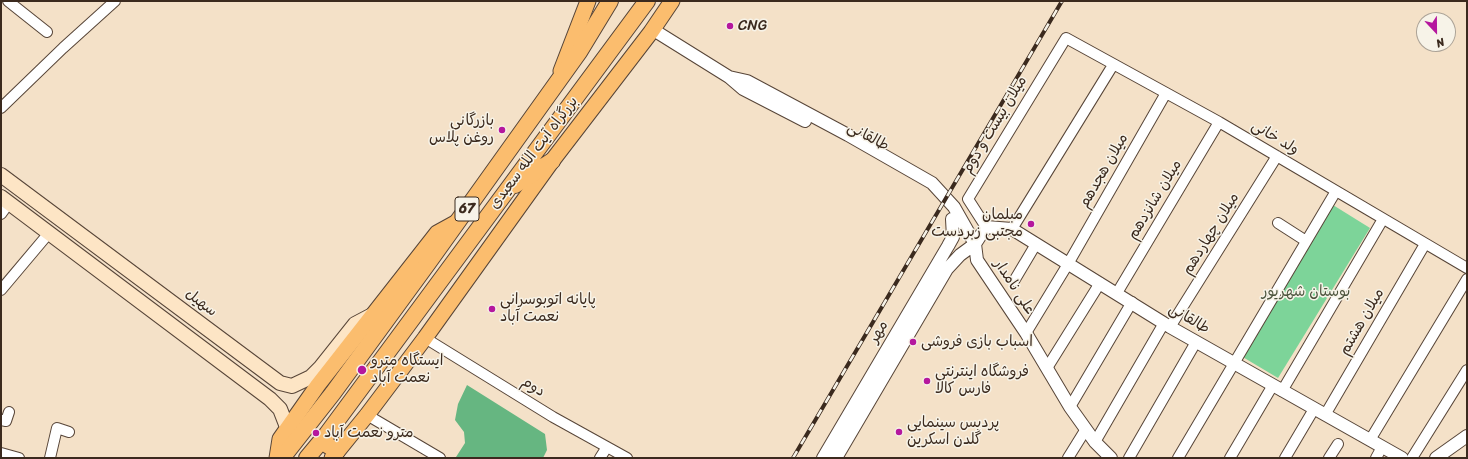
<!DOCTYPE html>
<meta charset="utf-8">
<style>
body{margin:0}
#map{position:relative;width:1468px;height:459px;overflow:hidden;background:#f4e1c8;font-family:Sriracha,sans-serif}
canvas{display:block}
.frame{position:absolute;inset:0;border:2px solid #3b2a1e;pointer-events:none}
.north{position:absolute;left:1416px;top:12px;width:40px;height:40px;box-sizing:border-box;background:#f7f3e8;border:1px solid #aca397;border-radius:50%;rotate:158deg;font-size:11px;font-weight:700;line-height:16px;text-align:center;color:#3b2a1e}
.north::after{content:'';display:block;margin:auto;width:14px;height:18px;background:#b5179e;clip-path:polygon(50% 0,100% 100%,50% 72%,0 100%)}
</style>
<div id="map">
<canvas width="1468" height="459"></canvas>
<div class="frame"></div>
<div class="north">N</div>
</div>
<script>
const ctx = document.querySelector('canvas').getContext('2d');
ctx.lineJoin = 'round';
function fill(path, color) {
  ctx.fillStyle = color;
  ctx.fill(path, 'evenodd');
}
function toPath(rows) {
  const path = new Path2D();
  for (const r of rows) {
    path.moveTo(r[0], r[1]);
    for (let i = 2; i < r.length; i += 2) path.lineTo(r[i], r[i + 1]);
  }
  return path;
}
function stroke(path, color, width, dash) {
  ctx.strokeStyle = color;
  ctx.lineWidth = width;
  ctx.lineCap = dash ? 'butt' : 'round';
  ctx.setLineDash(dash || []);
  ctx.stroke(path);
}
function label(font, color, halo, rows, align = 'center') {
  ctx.font = font + ' Sriracha,"Playpen Sans Arabic",sans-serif';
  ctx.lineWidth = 3;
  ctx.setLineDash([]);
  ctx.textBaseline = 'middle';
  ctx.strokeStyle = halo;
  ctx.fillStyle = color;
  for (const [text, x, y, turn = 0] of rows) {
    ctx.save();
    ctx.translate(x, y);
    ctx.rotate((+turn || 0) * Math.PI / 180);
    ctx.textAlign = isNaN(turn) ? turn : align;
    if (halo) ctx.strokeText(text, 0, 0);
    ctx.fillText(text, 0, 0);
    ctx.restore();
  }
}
fill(toPath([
 [1333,205,1370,228,1278,378,1241,356]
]), '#7dd499');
fill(toPath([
 [467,385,545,434,547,450,543,458,456,457,465,443,464,432,455,420,458,404]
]), '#66b681');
const minor = toPath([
 [8,1,47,32],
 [1,108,63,48,115,1],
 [1,214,9,203],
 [1278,223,1306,241],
 [986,227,968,199,1066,38,1219,122,1467,268],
 [1012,229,1113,65],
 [1014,281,1036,244],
 [1,290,49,233],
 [1117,293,1219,122],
 [1170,327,1277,156],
 [1026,333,1068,264,1166,93],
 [425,338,553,417,627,458],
 [1047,368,1100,283],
 [1282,391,1383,219],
 [1070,407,1132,302],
 [367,415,440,458],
 [1325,415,1425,244],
 [1,420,6,421,9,412],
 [1370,440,1467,279],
 [1095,442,1164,323],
 [1,453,19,458],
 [50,458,57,428,69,432],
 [600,458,607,447],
 [1068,458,1086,429],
 [1129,458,1196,342],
 [1178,458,1336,191],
 [1230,458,1273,385],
 [1285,458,1314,409],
 [1329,458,1338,444],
 [1376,458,1382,447],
 [1412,458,1467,370]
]);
const tertiary = toPath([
 [652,29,729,77,743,89,805,121],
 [729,77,747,81,848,135,932,183,954,207,975,244,977,260,1026,333,1070,407,1095,442,1111,458],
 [823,458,948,246,953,237,952,219],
 [836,458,947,269,960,255,975,244,986,227,1012,229,1170,327,1402,458],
 [1436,458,1467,436]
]);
const secondary = toPath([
 [1,175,280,383,292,386,311,377,320,368,355,324,374,314],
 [1,197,270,399,280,409,287,427]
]);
const primary = toPath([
 [561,71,588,1],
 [277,458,280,439,318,385,437,233,457,222],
 [332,458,367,415,425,338,552,161,651,32,672,1]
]);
const trunk = toPath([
 [515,185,552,161],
 [321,441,337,451],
 [282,458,333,393,428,263,579,52,610,1],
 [307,458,327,434,647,1]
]);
stroke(minor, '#574538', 12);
stroke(tertiary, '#574538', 14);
stroke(secondary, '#574538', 16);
stroke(primary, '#574538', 17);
stroke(trunk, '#574538', 18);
stroke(minor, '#fff', 10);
stroke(tertiary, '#fff', 12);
stroke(secondary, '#fde5c5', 14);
stroke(primary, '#fbbd6e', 15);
stroke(trunk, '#fbbd6e', 16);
const rail = toPath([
 [793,458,1062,1]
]);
stroke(rail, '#3b2a1e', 4);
stroke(rail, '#f7f3e8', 2.5, [8]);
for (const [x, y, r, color] of [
 [730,26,4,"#b5179e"],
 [502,130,4,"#b5179e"],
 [1031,224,4,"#b5179e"],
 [492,309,4,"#b5179e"],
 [913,342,4,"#b5179e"],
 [362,370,5,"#b5179e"],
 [927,381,4,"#b5179e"],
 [899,432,4,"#b5179e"],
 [316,433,4,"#b5179e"]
]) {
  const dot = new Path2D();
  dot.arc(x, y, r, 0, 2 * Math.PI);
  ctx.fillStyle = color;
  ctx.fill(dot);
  stroke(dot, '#f7f3e8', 1.5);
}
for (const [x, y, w] of [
 [467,209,24]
]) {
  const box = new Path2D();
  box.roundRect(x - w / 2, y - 12, w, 24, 3);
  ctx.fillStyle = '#f7f3e8';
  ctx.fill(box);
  stroke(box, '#3b2a1e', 1);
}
label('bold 14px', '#3b2a1e', null, [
 ["67",467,209]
]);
label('15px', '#3b2a1e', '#f7f3e8', [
 ["CNG",738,26],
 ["بازرگانی",494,121,"right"],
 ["روغن پلاس",494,138,"right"],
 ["مبلمان",1023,215,"right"],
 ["مجتبی زبردست",1023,232,"right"],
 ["پایانه اتوبوسرانی",500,300],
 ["نعمت آباد",500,317],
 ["اسباب بازی فروشی",921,342],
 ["ایستگاه مترو",371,361],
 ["نعمت آباد",371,378],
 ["فروشگاه اینترنتی",935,372],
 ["فارس کالا",935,389],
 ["پردیس سینمایی",907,423],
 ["گلدن اسکرین",907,440],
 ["مترو نعمت آباد",324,433]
], 'left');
label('15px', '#3b2a1e', '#f7f3e8', [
 ["میلان بیست و دوم",995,125,-59],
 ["طالقانی",868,137,28],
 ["ولد خانی",1275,138,31],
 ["بزرگراه آیت الله سعیدی",534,153,-53],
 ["میلان هجدهم",1104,171,-60],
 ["میلان شانزدهم",1155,200,-59],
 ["میلان چهاردهم",1211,234,-58],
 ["علی نامدار",1014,287,57],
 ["سهیل",201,303,37],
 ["طالقانی",1189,319,31],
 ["میلان هشتم",1362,322,-60],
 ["مهر",879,332,-59],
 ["دوم",533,387,32]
]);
label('15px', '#4c543d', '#f7f3e8', [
 ["بوستان شهریور",1306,292]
]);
</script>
